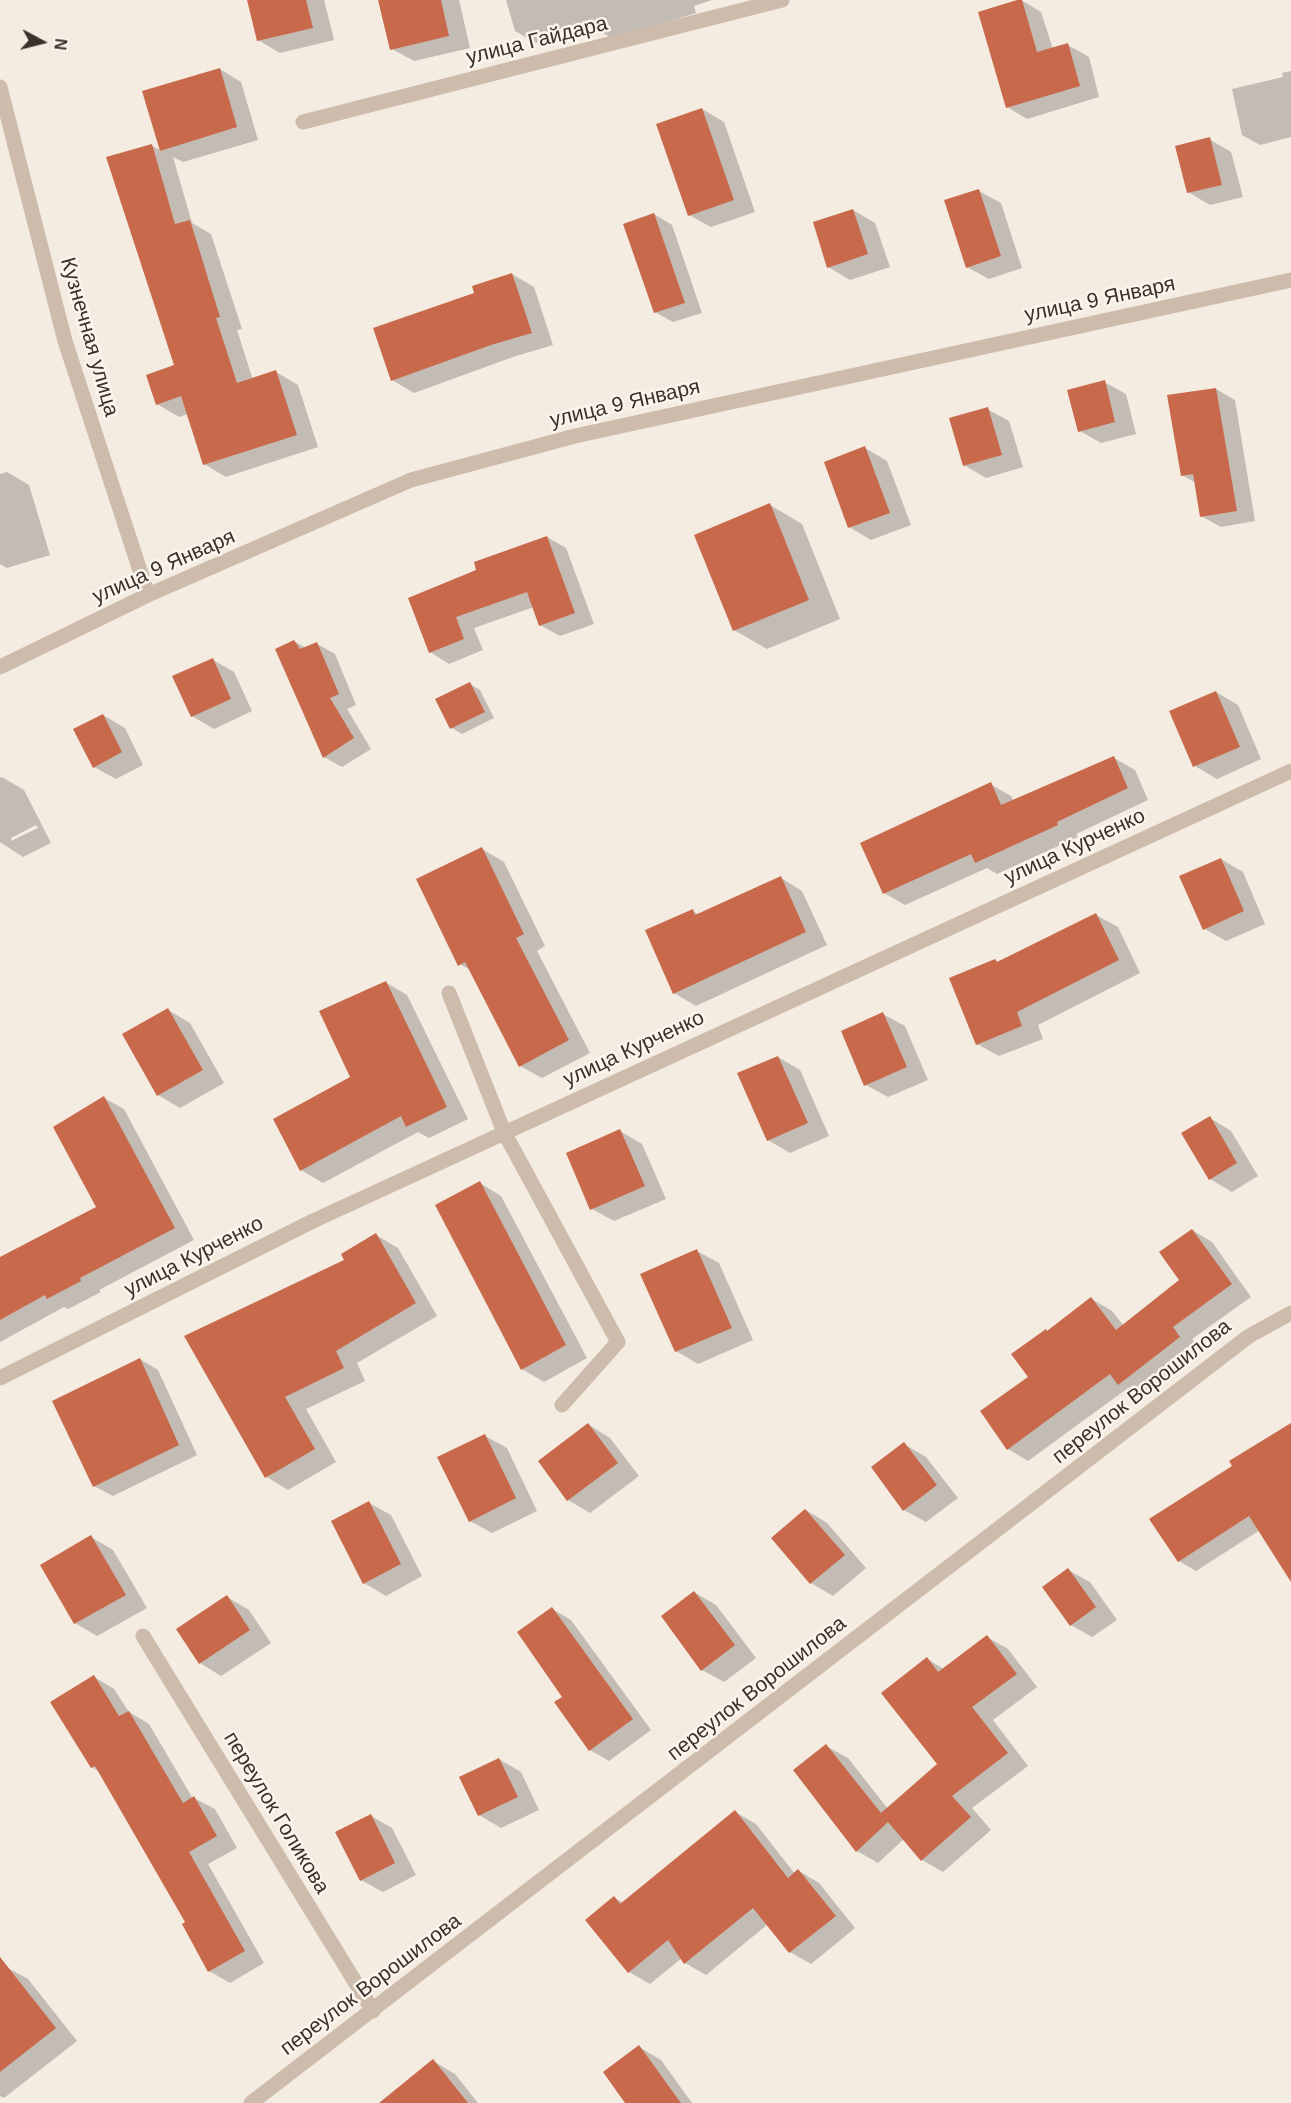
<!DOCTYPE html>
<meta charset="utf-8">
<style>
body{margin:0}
#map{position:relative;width:1291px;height:2103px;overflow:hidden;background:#f4ebe1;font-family:Arial,sans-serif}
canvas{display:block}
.north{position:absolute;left:12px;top:12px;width:60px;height:60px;-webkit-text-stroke:4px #fbf5ee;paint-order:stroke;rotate:97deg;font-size:16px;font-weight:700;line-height:24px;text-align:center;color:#3b302b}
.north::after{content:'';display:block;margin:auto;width:21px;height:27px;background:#3b302b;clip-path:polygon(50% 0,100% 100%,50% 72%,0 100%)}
</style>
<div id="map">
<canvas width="1291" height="2103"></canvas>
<div class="north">N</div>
</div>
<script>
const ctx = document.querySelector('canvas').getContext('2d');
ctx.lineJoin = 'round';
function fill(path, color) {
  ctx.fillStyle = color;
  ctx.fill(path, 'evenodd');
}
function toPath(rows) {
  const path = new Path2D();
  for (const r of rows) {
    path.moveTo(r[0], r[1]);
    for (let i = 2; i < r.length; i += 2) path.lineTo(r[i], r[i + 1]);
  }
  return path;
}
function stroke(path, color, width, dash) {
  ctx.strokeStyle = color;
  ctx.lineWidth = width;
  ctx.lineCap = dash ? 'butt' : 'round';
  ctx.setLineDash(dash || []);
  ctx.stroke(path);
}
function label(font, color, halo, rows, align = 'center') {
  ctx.font = font + ' Arial,sans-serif';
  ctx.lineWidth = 5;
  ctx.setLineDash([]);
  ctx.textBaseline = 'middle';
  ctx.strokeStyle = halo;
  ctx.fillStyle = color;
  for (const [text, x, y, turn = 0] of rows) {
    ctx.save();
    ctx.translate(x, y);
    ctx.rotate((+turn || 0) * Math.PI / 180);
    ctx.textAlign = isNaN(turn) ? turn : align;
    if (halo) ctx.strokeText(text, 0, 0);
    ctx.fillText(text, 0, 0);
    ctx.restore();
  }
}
fill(toPath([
 [249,0,324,0,334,40,280,53,258,40],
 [380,0,459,0,470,48,414,61,392,49],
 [506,0,712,0,694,6,696,13,613,39,592,26,536,43,515,31],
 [1021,0,1041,12,1053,49,1068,45,1089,57,1099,97,1027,119,1007,107],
 [220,69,241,82,258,140,183,162,173,157,192,223,211,234,242,329,237,330,253,380,276,372,298,385,318,447,226,477,204,464,188,414,179,417,157,404,176,366,152,146,162,151,144,92],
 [1291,71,1291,137,1260,145,1242,135,1232,89,1283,77,1282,73],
 [702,109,724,122,755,212,711,227,689,215],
 [1209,139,1231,152,1243,197,1210,205,1188,192],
 [979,191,1001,203,1022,268,989,279,967,267],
 [853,210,875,223,890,267,850,280,828,267],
 [654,214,672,225,702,313,673,322,655,312],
 [512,274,534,287,553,345,513,357,414,393,392,380,476,294],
 [1104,382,1126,394,1136,434,1101,443,1080,431],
 [1216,389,1235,400,1255,521,1221,527,1201,516,1196,483,1182,475],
 [987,409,1009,421,1023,467,986,478,964,465],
 [865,448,887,461,911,525,871,540,849,527],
 [7,472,29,485,50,555,7,568,0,564,0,474],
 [770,505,802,524,840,619,767,649,734,630],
 [547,537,566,548,594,624,560,636,540,625,534,607,474,628,483,650,449,664,430,652,478,571],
 [294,641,306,648,317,644,335,654,356,705,347,709,371,749,342,767,324,757],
 [213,660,234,672,252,711,214,729,192,716],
 [470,684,480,690,494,718,462,734,452,728,437,700],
 [1216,692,1238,705,1261,759,1217,779,1195,766],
 [103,715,125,728,143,765,116,779,94,767],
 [1114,758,1135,770,1148,800,1076,834,1078,837,997,874,987,868,905,905,884,893,990,784,1011,796,1014,802],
 [2,777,24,790,51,843,23,857,0,842,0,778],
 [36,825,38,828,11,841,11,838],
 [482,849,504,862,545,946,537,951,590,1053,542,1078,520,1066,472,971,460,964],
 [1221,859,1243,872,1265,924,1226,941,1205,929],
 [781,878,802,891,827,945,696,1006,674,993,693,911,699,915],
 [1096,915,1118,927,1140,973,1038,1025,1043,1039,999,1056,977,1044,995,960,999,963],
 [385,982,407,995,468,1119,429,1138,418,1132,323,1183,301,1170,352,1078],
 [168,1010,190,1023,224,1083,180,1108,158,1095],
 [883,1014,905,1026,928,1080,888,1097,866,1085],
 [778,1057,800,1070,829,1136,790,1153,768,1140,739,1074],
 [104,1098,124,1109,194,1240,99,1290,101,1292,68,1309,64,1307,0,1342,0,1259,98,1208],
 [1210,1118,1231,1131,1258,1176,1232,1192,1210,1179],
 [620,1131,642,1144,666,1199,614,1221,592,1209],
 [480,1183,501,1196,587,1358,544,1382,522,1369],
 [1192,1230,1212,1242,1251,1297,1192,1339,1200,1349,1140,1395,1128,1388,1028,1461,1008,1449,1030,1377,1092,1299,1112,1311,1124,1326,1181,1281],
 [376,1235,398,1248,437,1316,357,1363,365,1381,306,1409,336,1462,288,1490,267,1477,186,1337,346,1260],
 [697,1251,719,1263,753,1340,698,1364,676,1351],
 [140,1359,158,1370,197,1455,113,1496,94,1486],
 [589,1425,610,1438,639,1476,590,1513,568,1500],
 [1291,1425,1291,1566,1260,1530,1196,1571,1179,1561,1234,1466],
 [485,1436,507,1448,537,1511,492,1533,470,1521],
 [904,1444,926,1457,958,1498,926,1522,904,1510],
 [369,1503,391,1515,422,1576,386,1596,364,1583],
 [806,1510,827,1523,866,1568,833,1596,811,1583,773,1538],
 [91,1537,113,1550,147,1608,97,1636,75,1623],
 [1068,1570,1090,1582,1117,1620,1092,1637,1071,1625],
 [694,1592,716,1605,756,1658,724,1682,702,1670],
 [227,1597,249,1610,271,1643,221,1676,200,1663],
 [552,1609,571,1620,651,1730,609,1761,590,1750,564,1697],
 [987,1637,1008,1649,1037,1687,993,1720,1028,1766,972,1808,991,1830,943,1872,922,1860,904,1839,878,1863,857,1851,795,1770,826,1746,848,1758,888,1809,939,1765,927,1659,944,1669],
 [94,1677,114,1689,129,1712,149,1724,193,1799,194,1798,215,1809,237,1848,208,1864,264,1963,230,1983,209,1971,187,1923,101,1773,92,1767],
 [499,1759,521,1772,539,1810,501,1828,479,1815],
 [735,1812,756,1824,795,1874,799,1871,819,1883,855,1928,811,1964,790,1952,768,1924,706,1975,685,1963,682,1958,650,1984,629,1972,614,1898,624,1903],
 [371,1816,392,1828,416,1875,383,1892,361,1880],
 [6,1967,28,1979,77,2041,4,2098,0,2096,0,1971],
 [639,2047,661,2060,692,2103,627,2103],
 [433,2061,455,2074,478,2103,386,2103]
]), '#0003');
fill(toPath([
 [247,0,306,0,313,28,257,41],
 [378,0,441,0,449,36,390,50],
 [1017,0,1022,0,1037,52,1068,43,1080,86,1006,108,978,12],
 [220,68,237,127,160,151,142,91],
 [702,108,734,200,688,216,656,124],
 [1210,137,1222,185,1187,193,1175,146],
 [152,144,175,224,190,220,220,317,216,318,237,383,276,370,297,435,203,465,181,396,156,405,146,375,174,365,106,157],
 [979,189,1001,256,966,268,944,200],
 [853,209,868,254,827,268,813,222],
 [654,213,685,303,654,313,623,224],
 [512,273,532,333,491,345,391,381,373,328,474,293,472,286],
 [1105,380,1115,422,1078,432,1067,390],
 [1216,388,1237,511,1200,517,1193,474,1181,476,1167,395],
 [988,407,1002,455,963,466,949,418],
 [865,446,890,513,848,528,824,462],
 [770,503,809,600,733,631,694,535],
 [547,536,575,613,539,626,527,592,456,617,464,639,429,653,408,598,476,570,474,562],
 [294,640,300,649,317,642,339,694,330,698,354,738,323,758,275,649],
 [213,658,231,699,191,717,172,676],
 [470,682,485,712,450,729,435,699],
 [1216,691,1240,747,1193,767,1169,711],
 [103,714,122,752,93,768,73,729],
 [1114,756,1128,788,1057,822,1058,825,975,863,971,854,883,894,860,843,991,782,1001,805],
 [482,847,524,934,516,938,569,1040,519,1067,465,962,458,966,416,879],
 [1221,858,1244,911,1203,930,1179,876],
 [781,876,806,932,673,994,645,930,693,909,695,915],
 [1096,913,1119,960,1017,1012,1022,1026,976,1045,949,978,995,959,997,962],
 [386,981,447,1107,406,1127,401,1116,300,1171,273,1119,350,1077,319,1011],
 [168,1008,203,1070,157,1096,122,1034],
 [883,1012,907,1067,864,1086,841,1031],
 [778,1056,808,1123,767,1141,737,1073],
 [104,1096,175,1228,80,1278,81,1281,47,1299,45,1295,0,1320,0,1257,96,1207,53,1127],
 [1210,1116,1237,1163,1209,1180,1181,1133],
 [620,1129,645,1186,590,1210,566,1153],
 [480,1181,566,1345,521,1370,435,1205],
 [1192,1229,1232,1284,1173,1327,1180,1337,1118,1385,1110,1374,1007,1450,980,1411,1028,1377,1011,1354,1046,1329,1047,1331,1091,1297,1116,1330,1179,1280,1159,1252],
 [376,1233,416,1303,336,1351,344,1368,285,1397,315,1449,265,1478,184,1336,344,1260,341,1254],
 [697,1249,732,1328,675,1352,640,1274],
 [140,1358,179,1445,93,1487,52,1401],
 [588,1423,618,1463,567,1501,538,1461],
 [1291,1423,1291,1582,1249,1516,1178,1562,1149,1519,1232,1466,1229,1461],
 [485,1434,516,1498,469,1522,437,1457],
 [904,1442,937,1485,903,1511,871,1467],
 [369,1501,401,1564,363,1584,331,1521],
 [805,1509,845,1555,810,1584,771,1538],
 [91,1535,126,1595,74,1624,40,1565],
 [1068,1568,1096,1607,1070,1626,1042,1587],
 [694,1591,735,1645,701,1671,661,1616],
 [227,1595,250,1630,199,1664,176,1629],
 [552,1607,633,1719,589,1751,554,1702,562,1697,517,1632],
 [987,1635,1017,1674,972,1707,1008,1753,952,1796,971,1817,921,1861,888,1822,856,1852,793,1770,826,1744,881,1813,937,1764,881,1693,927,1657,938,1672],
 [94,1675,119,1716,129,1711,183,1803,194,1796,217,1836,189,1852,245,1951,208,1972,182,1924,185,1922,95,1766,91,1768,50,1702],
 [499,1758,518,1797,478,1816,459,1777],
 [735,1810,788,1878,798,1869,836,1916,789,1953,753,1908,684,1964,668,1940,628,1973,585,1920,614,1896,620,1904],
 [371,1814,395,1863,360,1881,335,1832],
 [0,1957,56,2028,0,2072],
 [639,2045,681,2103,625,2103,603,2072],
 [433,2059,468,2103,379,2103]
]), '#c8694b');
stroke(toPath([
 [449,993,504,1132,618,1342,562,1405]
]), '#cdbbac', 15);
stroke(toPath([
 [0,87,65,341,148,595],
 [303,122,782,0],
 [0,667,148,595,411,480,575,436,1291,280],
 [0,1378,313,1221,1291,771],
 [143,1636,373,2011],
 [251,2103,1249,1336,1291,1313]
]), '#cdbbac', 15);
label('21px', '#3b302b', '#fbf5ee', [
 ["улица Гайдара",537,41,-14],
 ["улица 9 Января",1100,300,-12],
 ["Кузнечная улица",89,337,74],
 ["улица 9 Января",625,404,-13],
 ["улица 9 Января",164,567,-24],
 ["улица Курченко",1075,847,-25],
 ["улица Курченко",634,1049,-25],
 ["улица Курченко",194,1257,-27],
 ["переулок Ворошилова",1142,1392,-38],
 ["переулок Ворошилова",757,1689,-38],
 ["переулок Голикова",276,1813,59],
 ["переулок Ворошилова",371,1985,-37]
]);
</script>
